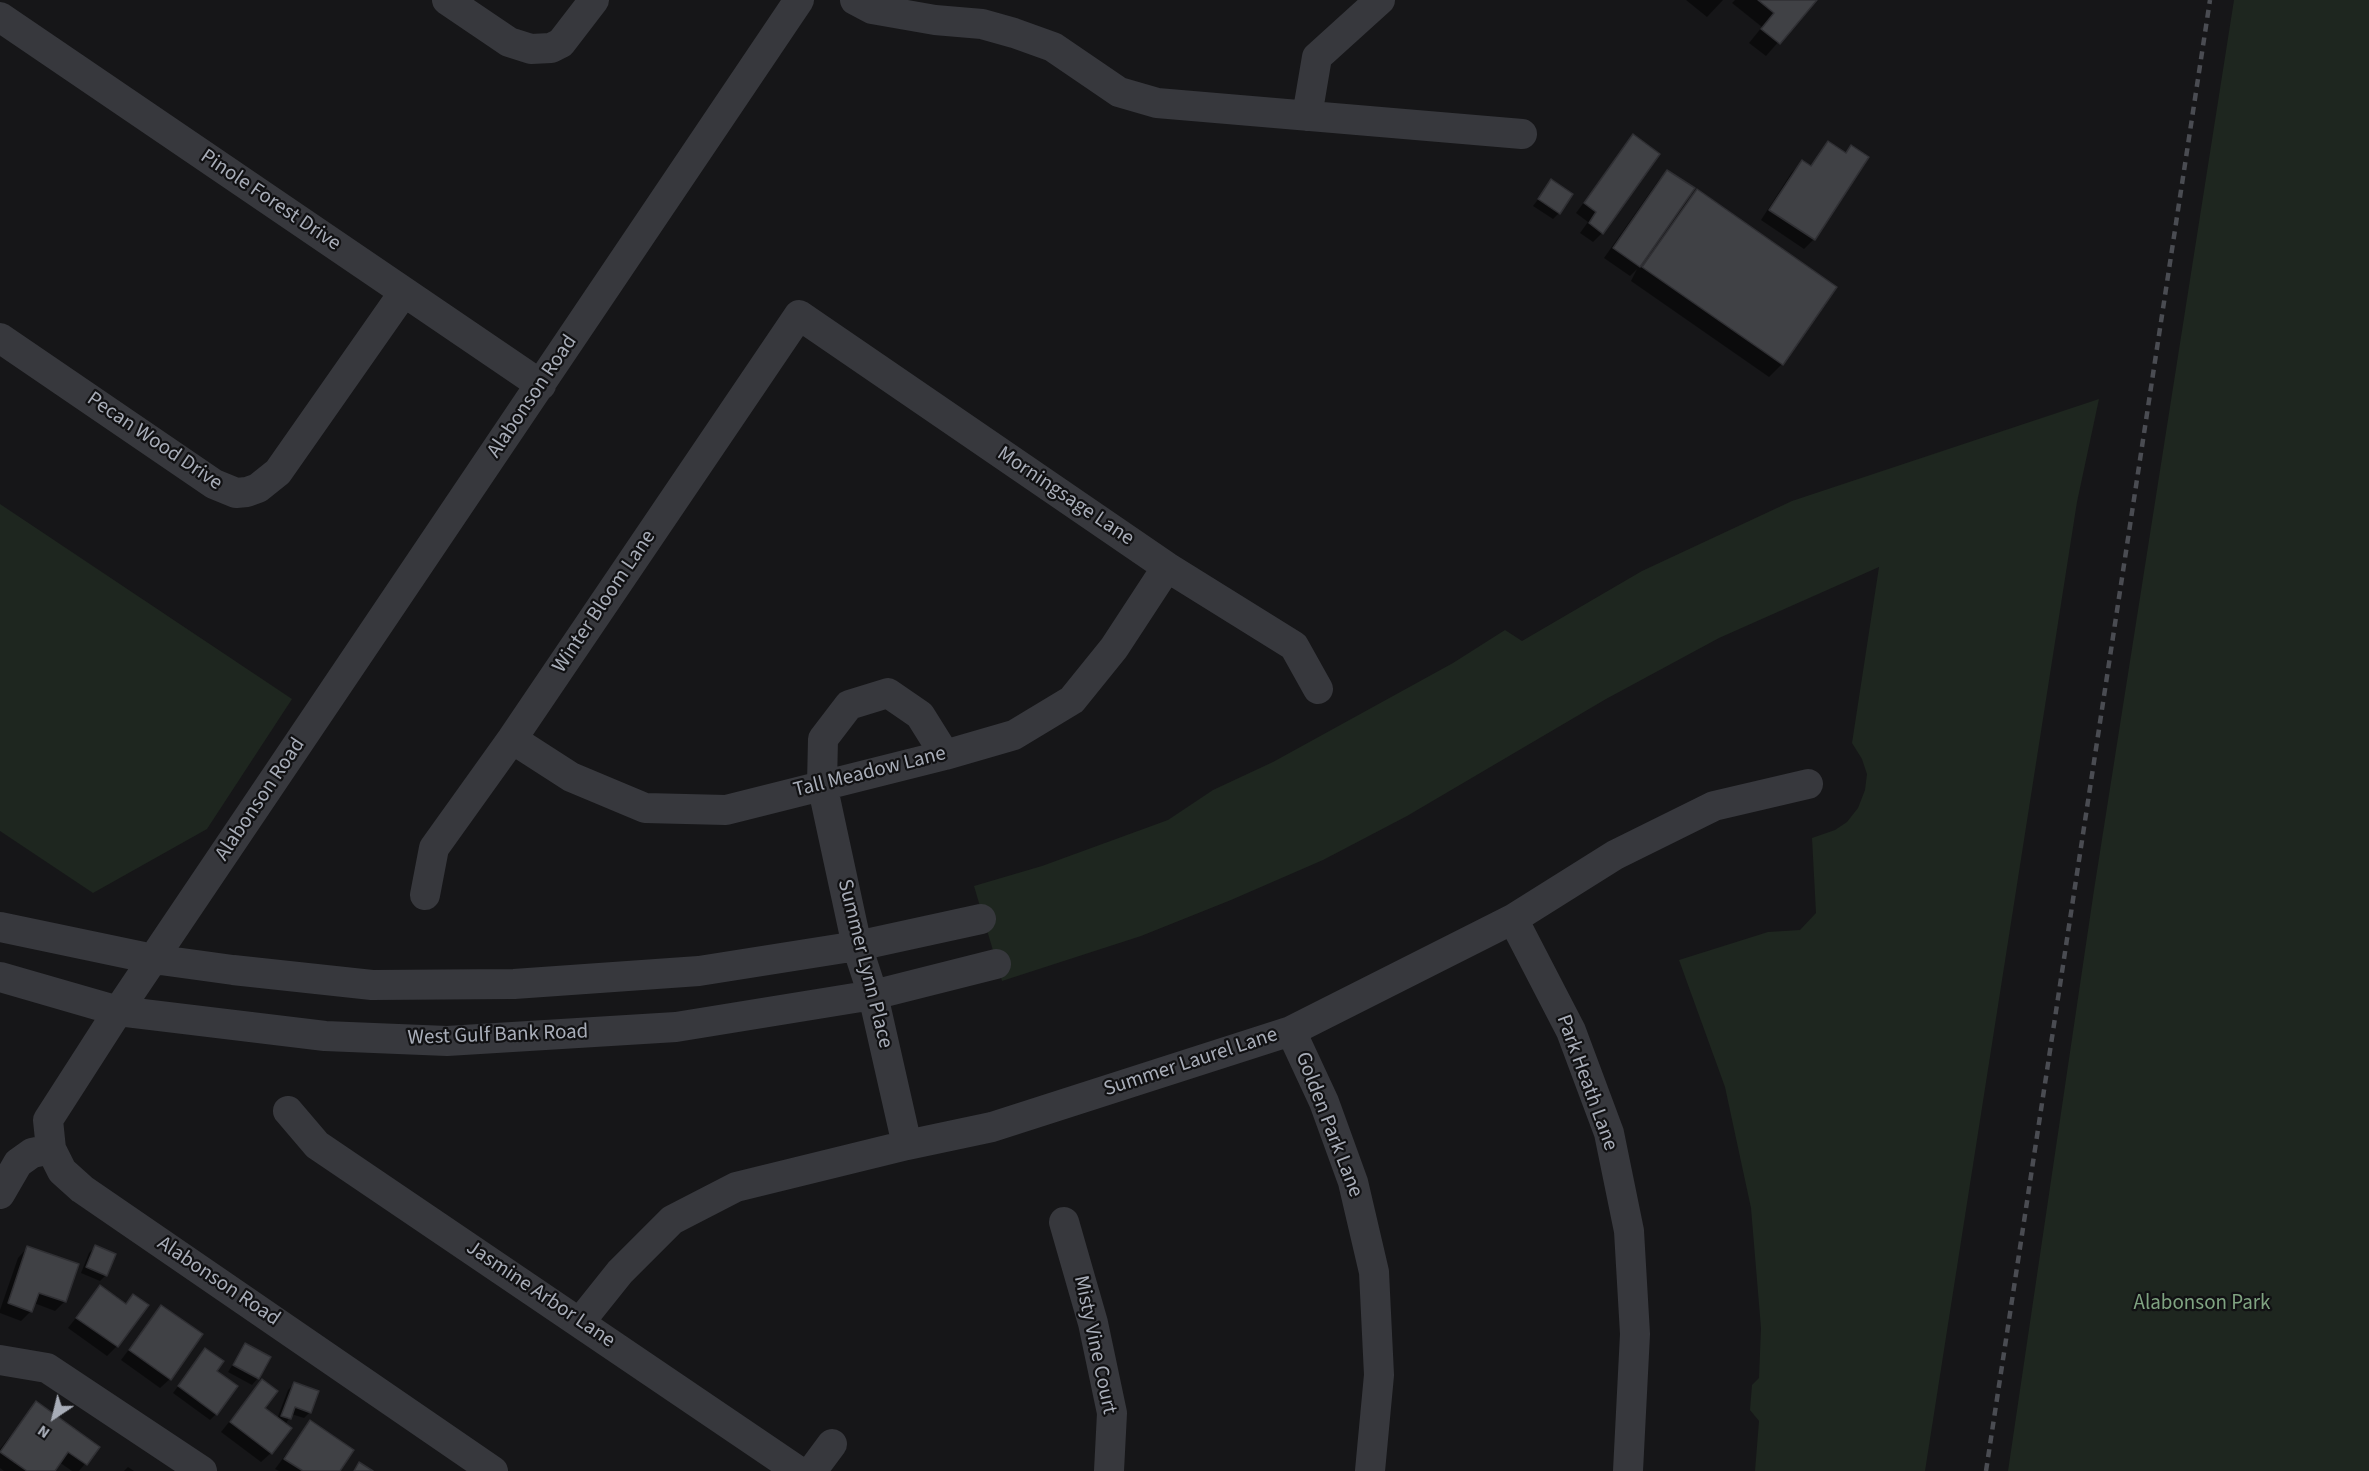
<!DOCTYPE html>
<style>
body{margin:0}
#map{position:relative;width:2369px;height:1471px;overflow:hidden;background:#161618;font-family:"Source Sans 3",sans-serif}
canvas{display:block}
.north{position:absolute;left:24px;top:1387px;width:60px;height:60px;-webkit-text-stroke:4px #111113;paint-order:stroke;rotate:215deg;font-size:16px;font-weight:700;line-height:24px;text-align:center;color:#a8adb8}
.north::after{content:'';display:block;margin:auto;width:21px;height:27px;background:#a8adb8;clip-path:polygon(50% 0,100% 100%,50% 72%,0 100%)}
</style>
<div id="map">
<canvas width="2369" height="1471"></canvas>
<div class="north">N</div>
</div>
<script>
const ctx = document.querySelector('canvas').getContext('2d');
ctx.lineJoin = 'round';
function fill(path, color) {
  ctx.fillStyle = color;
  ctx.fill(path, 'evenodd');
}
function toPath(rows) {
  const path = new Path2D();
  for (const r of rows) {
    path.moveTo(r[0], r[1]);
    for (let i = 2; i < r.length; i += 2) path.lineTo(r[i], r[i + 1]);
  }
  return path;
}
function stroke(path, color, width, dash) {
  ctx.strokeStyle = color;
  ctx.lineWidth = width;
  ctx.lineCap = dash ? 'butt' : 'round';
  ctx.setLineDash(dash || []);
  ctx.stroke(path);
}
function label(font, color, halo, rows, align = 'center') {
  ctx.font = font + ' "Source Sans 3",sans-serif';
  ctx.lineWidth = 4.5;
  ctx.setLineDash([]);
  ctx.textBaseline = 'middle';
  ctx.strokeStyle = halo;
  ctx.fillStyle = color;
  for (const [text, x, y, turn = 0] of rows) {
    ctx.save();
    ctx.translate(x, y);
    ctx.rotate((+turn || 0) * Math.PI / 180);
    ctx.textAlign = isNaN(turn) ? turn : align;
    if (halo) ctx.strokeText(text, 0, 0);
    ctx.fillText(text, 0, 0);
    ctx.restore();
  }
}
fill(toPath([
 [2234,0,2369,0,2369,1471,2008,1471,2094,890],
 [2099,399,2077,502,1925,1471,1755,1471,1759,1421,1750,1410,1752,1385,1759,1378,1761,1328,1751,1208,1725,1087,1679,960,1768,932,1800,930,1816,913,1812,838,1835,830,1847,822,1858,808,1865,790,1867,774,1862,759,1852,743,1879,567,1719,638,1606,699,1407,816,1323,860,1231,900,1141,936,1002,981,974,886,1042,866,1168,820,1213,790,1273,762,1453,663,1505,630,1522,641,1642,571,1792,501],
 [0,504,292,699,207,829,93,893,0,831]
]), '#1e261f');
fill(toPath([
 [1686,0,1723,0,1707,17],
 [1735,0,1815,0,1766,56,1749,43,1762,27,1732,3],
 [1633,136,1602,233,1593,242,1580,233,1588,222,1576,213],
 [1828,143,1844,154,1852,147,1814,239,1804,249,1761,220,1792,172,1802,162,1809,167],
 [1667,171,1684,204,1697,191,1782,364,1769,377,1631,281,1637,269,1630,276,1604,258,1658,181],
 [1552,181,1559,213,1553,219,1533,206],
 [95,1247,106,1275,100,1281,81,1273,89,1253],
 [27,1248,65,1301,55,1311,34,1303,31,1311,21,1321,0,1313,0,1310,18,1258],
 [100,1287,124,1305,133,1296,117,1346,107,1356,68,1328],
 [161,1307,170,1379,160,1388,121,1360],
 [245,1345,258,1378,252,1385,228,1372],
 [205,1350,215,1371,216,1414,210,1420,173,1393],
 [262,1381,263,1408,277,1419,288,1390,294,1384,310,1412,304,1418,291,1414,271,1453,261,1462,221,1432],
 [36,1403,98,1448,79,1471,72,1471,59,1462,53,1471,4,1471,0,1468,0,1449],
 [310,1422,338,1471,279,1471,275,1469],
 [128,1467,134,1471,124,1471]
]), '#0007');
const building = toPath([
 [1758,0,1817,0,1780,44,1761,29,1774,13,1758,0],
 [1633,134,1660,154,1603,234,1589,223,1596,212,1584,203,1633,134],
 [1828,141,1846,153,1851,145,1869,157,1815,240,1769,210,1802,160,1811,166,1828,141],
 [1667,170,1695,188,1640,267,1613,248,1667,170],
 [1551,179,1573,194,1560,214,1538,199,1551,179],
 [1697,189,1837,287,1783,365,1642,267,1697,189],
 [95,1245,116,1254,107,1276,86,1267,95,1245],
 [27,1246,79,1264,66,1302,39,1293,32,1312,8,1303,27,1246],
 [100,1285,126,1304,133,1294,149,1305,118,1347,76,1318,100,1285],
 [161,1305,203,1334,171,1380,129,1350,161,1305],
 [245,1343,271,1357,259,1379,233,1365,245,1343],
 [205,1348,224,1361,217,1371,238,1386,217,1415,178,1386,205,1348],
 [262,1379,278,1391,265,1408,292,1428,272,1454,230,1422,262,1379],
 [294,1382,319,1391,311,1413,295,1407,291,1419,281,1416,294,1382],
 [36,1401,100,1447,87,1465,68,1452,55,1471,27,1471,0,1452,36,1401],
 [310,1420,354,1450,340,1471,303,1471,284,1459,310,1420],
 [359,1462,373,1471,354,1471,359,1462]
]);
fill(building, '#404145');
stroke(building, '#303034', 1.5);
stroke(toPath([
 [447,0,509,42,531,49,551,48,561,43,594,0],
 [855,0,872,9,935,20,982,24,1014,33,1053,47,1119,92,1157,103,1522,134],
 [0,17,541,385],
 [1307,116,1317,57,1380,0],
 [0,338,214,484,236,493,247,492,258,488,278,472,404,292],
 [512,739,571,777,645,808,726,810,945,755,1014,735,1072,700,1114,648,1167,567],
 [425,895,434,848,512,739,799,315,1167,567,1294,646,1318,689],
 [1513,919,1571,1031,1609,1133,1629,1231,1635,1334,1628,1471],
 [0,927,153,959,233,970,372,985,514,984,699,971,857,946,981,919],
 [0,977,118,1011,325,1036,447,1041,676,1027,873,995,996,964],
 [1291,1031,1324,1102,1353,1182,1374,1272,1379,1375,1370,1471],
 [288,1111,317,1145,798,1471],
 [907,1145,873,995,857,946,822,784,823,739,849,705,888,693,920,715,945,755],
 [0,1194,18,1163,32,1153,51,1149],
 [1064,1222,1093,1323,1112,1413,1109,1471],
 [580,1322,620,1272,672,1220,736,1187,907,1145,992,1127,1291,1031,1513,919,1615,855,1714,806,1808,784],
 [0,1360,47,1368,202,1471],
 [493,1471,82,1189,62,1171,51,1149,48,1120,118,1011,799,0],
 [812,1471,832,1444]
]), '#37383d', 30);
stroke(toPath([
 [1986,1471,2210,0]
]), '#4a4c52', 4.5, [8, 6]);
label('21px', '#a8adb8', '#111113', [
 ["Pinole Forest Drive",270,201,34],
 ["Alabonson Road",533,397,-56],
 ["Pecan Wood Drive",154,442,34],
 ["Morningsage Lane",1065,497,34],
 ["Winter Bloom Lane",605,602,-56],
 ["Tall Meadow Lane",870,773,-14],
 ["Alabonson Road",261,800,-56],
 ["Summer Lynn Place",864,964,76],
 ["West Gulf Bank Road",498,1036,-2],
 ["Summer Laurel Lane",1191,1063,-18],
 ["Park Heath Lane",1586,1083,70],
 ["Golden Park Lane",1328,1125,69],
 ["Alabonson Road",218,1282,34],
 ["Jasmine Arbor Lane",540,1295,34],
 ["Misty Vine Court",1094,1345,78]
]);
label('21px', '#7fa381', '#111113', [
 ["Alabonson Park",2202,1304]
]);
</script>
